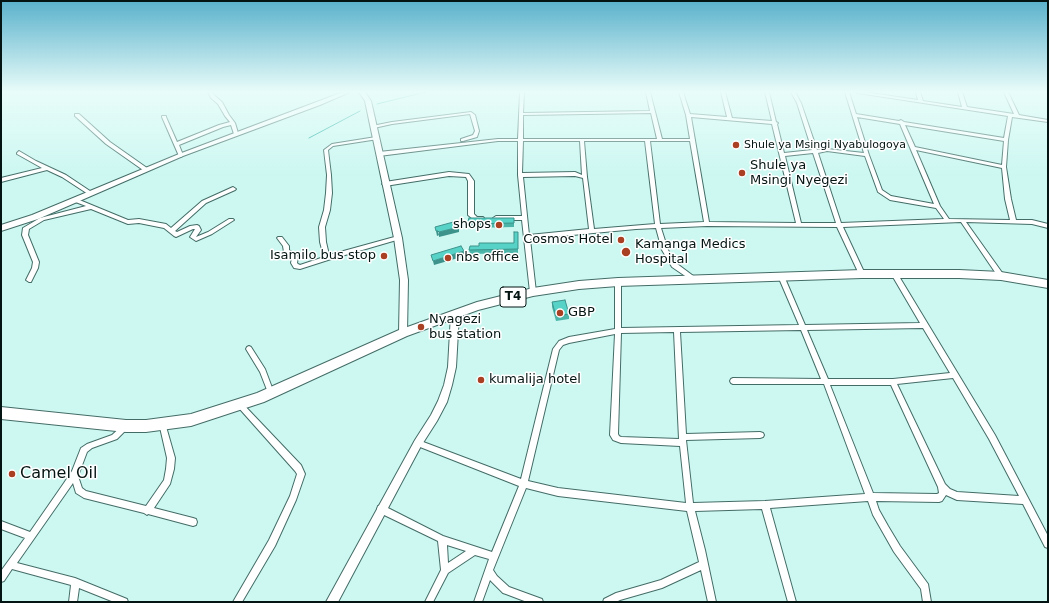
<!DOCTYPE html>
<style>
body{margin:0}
#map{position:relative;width:1049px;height:603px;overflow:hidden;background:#cdf8f2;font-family:"DejaVu Sans",sans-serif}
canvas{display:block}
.frame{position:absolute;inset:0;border:2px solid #041412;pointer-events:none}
</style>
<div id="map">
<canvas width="1049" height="603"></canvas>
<div class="frame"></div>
</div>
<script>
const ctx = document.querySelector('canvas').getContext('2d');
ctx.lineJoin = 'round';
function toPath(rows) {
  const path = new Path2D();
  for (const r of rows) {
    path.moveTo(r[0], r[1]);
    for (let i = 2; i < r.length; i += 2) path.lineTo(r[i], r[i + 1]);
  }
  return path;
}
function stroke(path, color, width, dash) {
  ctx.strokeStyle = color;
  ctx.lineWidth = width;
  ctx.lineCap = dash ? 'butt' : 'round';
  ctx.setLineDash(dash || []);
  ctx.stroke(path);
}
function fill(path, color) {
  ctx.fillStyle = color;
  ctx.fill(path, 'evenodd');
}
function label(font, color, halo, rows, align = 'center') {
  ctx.font = font + ' "DejaVu Sans",sans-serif';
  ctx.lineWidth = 3;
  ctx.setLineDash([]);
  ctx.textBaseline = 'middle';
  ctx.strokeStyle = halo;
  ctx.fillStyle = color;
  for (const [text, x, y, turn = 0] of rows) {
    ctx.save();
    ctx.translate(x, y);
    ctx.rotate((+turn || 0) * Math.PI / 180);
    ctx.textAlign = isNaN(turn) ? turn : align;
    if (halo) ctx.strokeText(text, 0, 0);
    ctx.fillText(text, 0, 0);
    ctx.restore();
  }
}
stroke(toPath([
 [377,104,426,92],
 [309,138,360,111]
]), '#23aca0', 1);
const minor = toPath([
 [208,92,212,92,215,96,222,102,229,115,235,123,238,133,238,134,234,134,231,125,223,127,179,145,183,155,181,157,179,156,162,117,162,116,166,116,166,117,177,142,219,125,230,122,225,116,218,104,211,98,208,92],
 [520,92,524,92,523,113,650,111,646,92,650,92,662,139,690,139,686,115,679,92,683,92,690,114,727,117,721,92,725,92,732,118,772,121,765,92,769,92,776,122,778,123,777,124,784,153,812,150,797,103,791,92,795,92,801,103,817,150,827,149,864,153,845,92,849,92,856,114,899,121,901,120,904,122,1004,138,1008,116,858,93,856,92,864,92,918,100,916,92,920,92,923,101,962,107,958,92,962,92,967,107,1014,114,1004,92,1008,92,1019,115,1048,120,1048,122,1012,117,1008,140,1006,167,1011,199,1016,220,1032,220,1048,224,1048,228,1032,224,966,222,1003,274,1004,276,1003,278,999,278,961,222,843,227,865,274,862,276,859,274,837,227,707,226,661,228,668,250,676,263,696,278,697,280,694,282,672,267,662,250,656,228,636,229,530,239,536,292,535,294,531,294,530,292,522,220,496,220,493,218,496,216,522,216,518,175,518,141,498,141,379,156,377,154,379,152,498,139,518,139,520,92],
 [651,113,657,139,523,139,523,115,651,113],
 [691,117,772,124,796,223,709,222,691,117],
 [857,117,900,124,934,204,891,196,882,190,869,155,857,117],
 [905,125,1004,141,1002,165,915,147,905,125],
 [523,141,580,141,582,175,575,172,522,173,523,141],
 [584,141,645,141,655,224,594,229,587,177,584,141],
 [650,141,690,141,704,222,660,224,650,141],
 [916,150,1002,168,1005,199,1010,220,949,219,940,206,916,150],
 [827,151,865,156,878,192,890,200,936,208,944,219,841,223,818,153,827,151],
 [813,153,836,223,801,223,785,156,813,153],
 [575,176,583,178,589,229,529,235,523,177,575,176],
 [471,112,475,115,479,131,477,137,463,141,461,141,461,139,473,135,475,131,470,114,392,124,374,128,372,127,372,126,392,122,471,112],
 [75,114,79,114,110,142,147,168,147,170,143,170,106,144,75,116,75,114],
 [376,137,378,138,378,139,333,146,328,150,331,175,332,193,330,210,325,227,326,242,329,255,398,236,401,238,400,239,328,260,300,269,294,268,291,263,292,258,284,252,283,246,277,238,278,237,282,237,289,246,289,250,297,256,298,257,297,263,298,264,300,265,324,257,320,242,319,227,324,210,326,193,327,175,324,150,332,144,376,137],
 [19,151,36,161,66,175,93,193,92,194,88,194,62,177,47,170,1,182,1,178,42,168,17,154,17,153,19,151],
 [449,172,469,174,474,181,474,214,477,217,483,217,484,218,483,219,476,221,474,220,468,215,468,181,466,177,449,176,385,186,382,184,385,182,449,172],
 [233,187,236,189,235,190,206,203,175,231,177,232,190,226,197,225,199,226,201,230,196,237,208,232,229,219,233,219,234,220,212,234,196,241,190,237,195,229,193,229,176,237,174,236,164,228,139,223,128,224,91,209,44,220,29,229,28,235,39,262,38,268,31,282,29,282,26,280,32,268,33,262,22,235,23,228,40,218,86,206,73,201,72,200,73,199,77,199,128,220,139,219,166,224,171,228,202,201,233,187],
 [893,273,897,273,995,435,1048,536,1048,548,1045,547,1023,504,957,500,946,495,942,501,939,502,876,501,879,510,888,526,900,546,928,584,931,602,923,602,921,589,894,552,873,515,868,501,770,508,796,602,788,602,762,509,695,511,705,550,716,602,708,602,701,570,662,588,620,600,616,602,603,602,604,599,616,593,661,580,699,562,687,511,558,496,526,488,493,570,497,576,509,587,542,599,543,602,527,602,506,594,503,593,490,580,482,602,474,602,489,559,475,555,448,573,433,602,425,602,441,570,438,541,378,512,377,509,378,506,381,505,384,506,443,536,492,552,519,486,415,445,414,443,415,441,418,440,521,479,553,349,559,341,569,337,615,329,615,282,616,280,620,280,621,282,621,328,799,325,778,276,781,274,784,276,805,325,920,323,893,277,892,275,893,273],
 [923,328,950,373,893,379,828,379,807,330,923,328],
 [801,330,821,379,733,378,731,379,730,381,731,383,733,384,824,384,865,494,765,501,693,503,686,440,760,438,763,437,764,435,763,433,760,432,686,434,680,332,801,330],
 [674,332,679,439,621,437,619,436,618,434,621,333,674,332],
 [615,334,610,435,613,440,621,443,680,446,686,503,558,488,528,481,559,350,563,345,569,343,615,334],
 [953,378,989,439,1019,496,957,492,950,489,945,484,897,384,953,378],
 [830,385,891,385,938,487,939,493,937,494,873,493,830,385],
 [447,545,466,551,448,563,447,545],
 [249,346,251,347,265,369,274,393,273,395,271,396,269,395,260,372,246,349,247,347,249,346],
 [240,402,242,403,301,465,305,474,296,500,275,546,242,602,233,602,269,540,290,496,297,474,295,471,238,407,237,405,238,403,240,402],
 [162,420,164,421,165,423,175,458,174,469,170,484,154,508,193,518,196,519,197,522,196,525,193,526,148,514,147,515,144,513,84,498,76,493,73,483,17,563,75,578,127,599,128,602,114,602,79,588,77,602,69,602,71,585,12,569,4,581,1,582,1,571,25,538,1,529,1,521,30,532,64,483,72,471,81,448,87,444,112,435,123,425,125,424,127,425,129,427,117,439,92,448,87,452,78,476,82,488,86,491,146,506,164,480,166,469,167,458,159,423,160,421,162,420]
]);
const tertiary = toPath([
 [343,92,350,92,320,105,183,156,38,219,1,231,1,225,32,215,179,154,343,92],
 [359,92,365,92,371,101,402,238,408,280,407,333,406,335,403,336,400,335,399,333,400,280,394,238,365,101,359,92],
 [455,311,458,312,459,314,456,367,452,385,447,402,437,421,421,446,338,602,326,602,415,440,431,415,438,401,444,385,448,367,451,314,452,312,455,311]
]);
const trunk = toPath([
 [862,270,959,270,1001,272,1048,280,1048,288,1001,280,959,278,862,278,618,286,579,289,533,296,478,310,407,336,264,402,191,426,146,432,126,432,1,419,1,407,126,420,146,420,191,414,257,393,399,330,477,302,533,288,579,281,618,278,862,270]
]);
stroke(minor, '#446c67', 2);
stroke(tertiary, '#446c67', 2);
stroke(trunk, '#446c67', 2);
fill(minor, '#fff');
fill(tertiary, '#fff');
fill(trunk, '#fff');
fill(toPath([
 [514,218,514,227,472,228,469,226,468,221],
 [518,232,518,253,470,254,469,250,479,246,514,243],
 [552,302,569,314,569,319,556,321,552,307]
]), '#4bb5aa');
fill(toPath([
 [459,227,459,232,439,237,439,232],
 [436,231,438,231,439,235,437,236],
 [464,251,465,256,434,265,433,261]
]), '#3d938b');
const building = toPath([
 [469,218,514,218,514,223,471,224,468,221,469,218],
 [457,221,459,227,439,232,438,231,436,231,435,227,457,221],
 [514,232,518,232,518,249,469,250,470,246,479,246,479,243,514,243,514,232],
 [461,246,464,251,433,261,431,255,461,246],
 [565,300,569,314,556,316,552,302,565,300]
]);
fill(building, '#57d2c6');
stroke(building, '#3d938b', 1);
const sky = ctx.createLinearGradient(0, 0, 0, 176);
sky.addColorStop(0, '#59b1cb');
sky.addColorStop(0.52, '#e8fcf9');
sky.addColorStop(1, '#e8fcf900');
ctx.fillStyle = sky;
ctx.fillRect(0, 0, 1049, 176);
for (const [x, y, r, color] of [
 [736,145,4,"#a94023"],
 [742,173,4,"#a94023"],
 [499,225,4,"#a94023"],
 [621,240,4,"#a94023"],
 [626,252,5,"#a94023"],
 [384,256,4,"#a94023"],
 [448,258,4,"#a94023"],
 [560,313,4,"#a94023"],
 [421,327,4,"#a94023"],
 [481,380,4,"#a94023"],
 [12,474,4,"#a94023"]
]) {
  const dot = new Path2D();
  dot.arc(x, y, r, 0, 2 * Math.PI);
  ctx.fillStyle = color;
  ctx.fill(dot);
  stroke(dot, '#fff', 1.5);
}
label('11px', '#041412', '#fff', [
 ["Shule ya Msingi Nyabulogoya",744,145]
], 'left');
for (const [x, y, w] of [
 [513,297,26]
]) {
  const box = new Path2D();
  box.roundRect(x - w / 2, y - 10, w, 20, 3);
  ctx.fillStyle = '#fff';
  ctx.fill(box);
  stroke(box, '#041412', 1);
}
label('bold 12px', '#041412', null, [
 ["T4",513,297]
]);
label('13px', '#041412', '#fff', [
 ["Shule ya",750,166],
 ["Msingi Nyegezi",750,181],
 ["shops",491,225,"right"],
 ["Cosmos Hotel",613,240,"right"],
 ["Kamanga Medics",635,245],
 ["Hospital",635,260],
 ["Isamilo bus stop",376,256,"right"],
 ["nbs office",456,258],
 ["GBP",568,313],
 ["Nyagezi",429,320],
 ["bus station",429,335],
 ["kumalija hotel",489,380]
], 'left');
label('16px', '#041412', '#fff', [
 ["Camel Oil",20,474]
], 'left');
</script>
